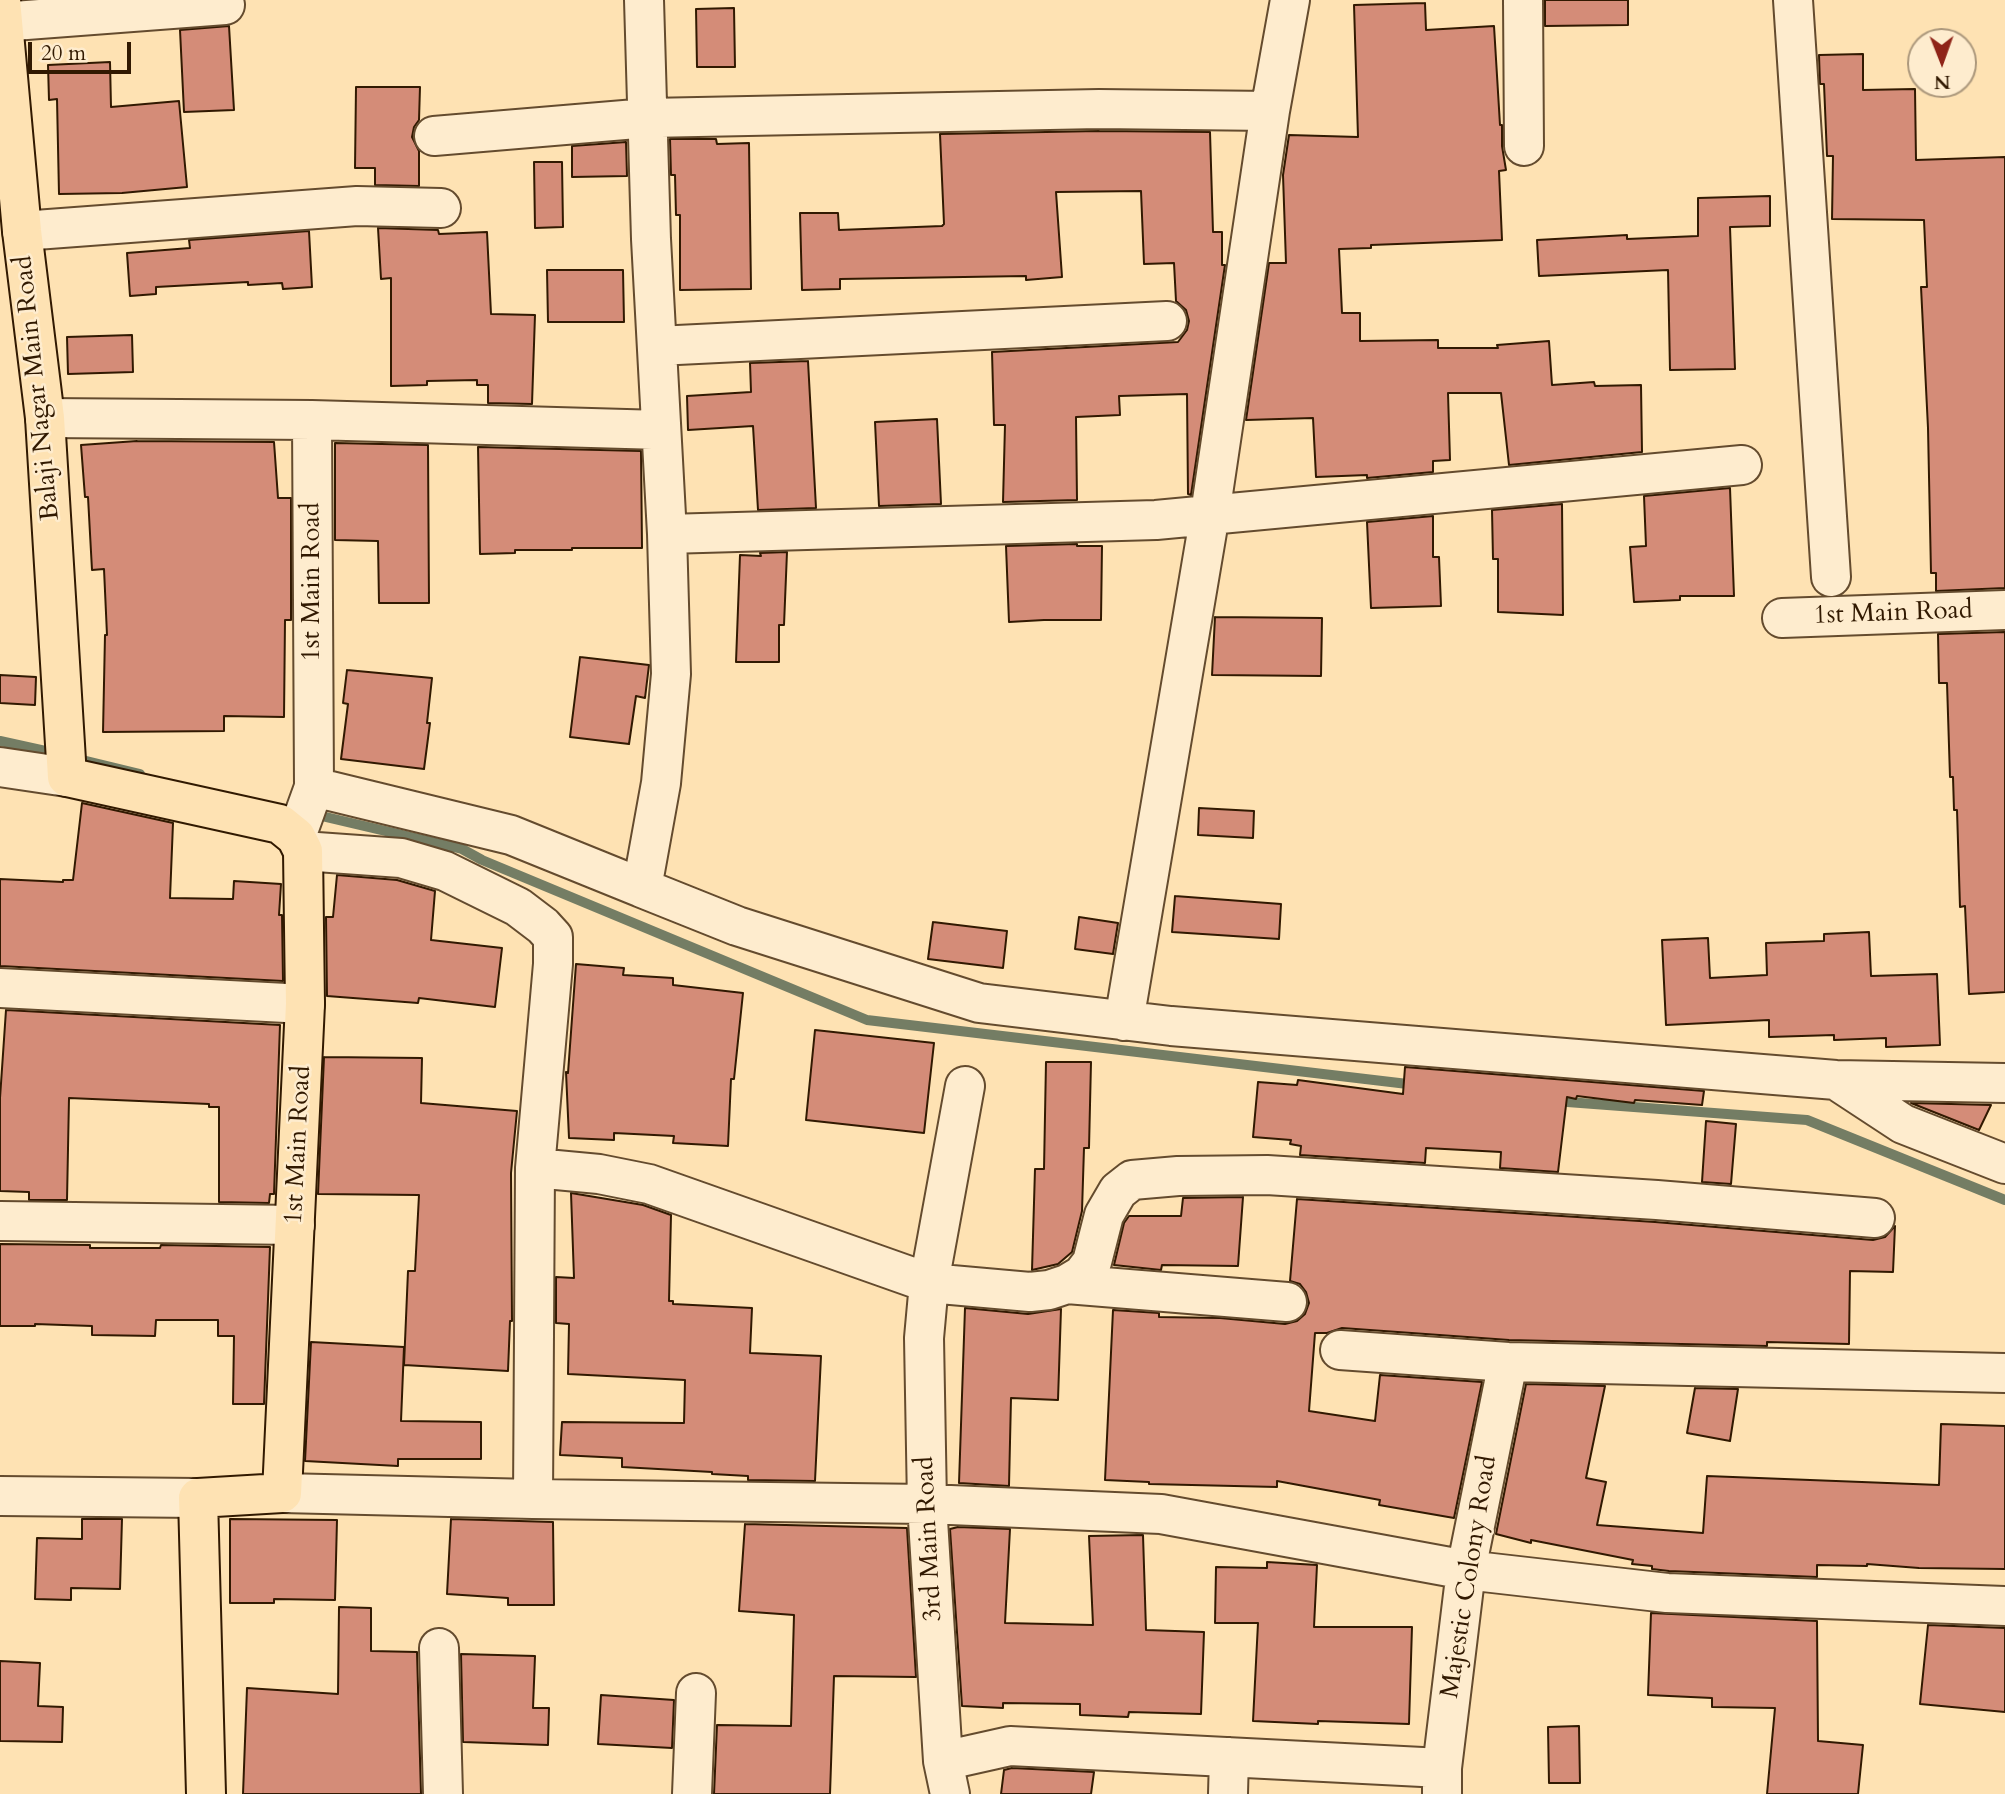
<!DOCTYPE html>
<style>
body{margin:0}
#map{position:relative;width:2005px;height:1794px;overflow:hidden;background:#fee2b3;font-family:Cardo,serif}
canvas{display:block}
.north{position:absolute;left:1907px;top:28px;width:70px;height:70px;box-sizing:border-box;background:#feecce;border:2px solid #ac987c;border-radius:50%;rotate:179deg;font-size:19px;font-weight:700;line-height:28px;text-align:center;color:#311901}
.north::after{content:'';display:block;margin:auto;width:24px;height:32px;background:#8f2418;clip-path:polygon(50% 0,100% 100%,50% 72%,0 100%)}
.scale{position:absolute;left:28px;top:42px;width:103px;height:32px;box-sizing:border-box;border:4px solid #311901;border-top:0;padding-left:9px;font-size:21px;line-height:24px;white-space:nowrap;color:#311901;-webkit-text-stroke:5px #feecce;paint-order:stroke}
</style>
<div id="map">
<canvas width="2005" height="1794"></canvas>
<div class="north">N</div>
<div class="scale">20 m</div>
</div>
<script>
const ctx = document.querySelector('canvas').getContext('2d');
ctx.lineJoin = 'round';
function toPath(rows) {
  const path = new Path2D();
  for (const r of rows) {
    path.moveTo(r[0], r[1]);
    for (let i = 2; i < r.length; i += 2) path.lineTo(r[i], r[i + 1]);
  }
  return path;
}
function stroke(path, color, width, dash) {
  ctx.strokeStyle = color;
  ctx.lineWidth = width;
  ctx.lineCap = dash ? 'butt' : 'round';
  ctx.setLineDash(dash || []);
  ctx.stroke(path);
}
function fill(path, color) {
  ctx.fillStyle = color;
  ctx.fill(path, 'evenodd');
}
function label(font, color, halo, rows, align = 'center') {
  ctx.font = font + ' Cardo,serif';
  ctx.lineWidth = 5;
  ctx.setLineDash([]);
  ctx.textBaseline = 'middle';
  ctx.strokeStyle = halo;
  ctx.fillStyle = color;
  for (const [text, x, y, turn = 0] of rows) {
    ctx.save();
    ctx.translate(x, y);
    ctx.rotate((+turn || 0) * Math.PI / 180);
    ctx.textAlign = isNaN(turn) ? turn : align;
    if (halo) ctx.strokeText(text, 0, 0);
    ctx.fillText(text, 0, 0);
    ctx.restore();
  }
}
stroke(toPath([
 [0,741,59,754],
 [74,758,140,774],
 [313,814,462,849,482,860,867,1020,1416,1085],
 [1554,1101,1807,1120,2005,1200]
]), '#747d64', 10);
const building = toPath([
 [1545,0,1628,0,1628,25,1545,26,1545,0],
 [1425,3,1426,30,1494,26,1500,125,1502,125,1502,146,1506,170,1499,171,1502,240,1371,245,1371,248,1339,249,1342,313,1360,313,1360,341,1438,340,1438,348,1498,348,1497,345,1549,341,1552,385,1594,382,1595,386,1641,385,1642,452,1509,465,1501,393,1448,393,1450,460,1433,461,1433,472,1367,478,1367,475,1316,477,1313,418,1246,420,1269,263,1286,263,1283,175,1289,135,1358,137,1354,5,1425,3],
 [734,8,735,67,697,67,696,9,734,8],
 [229,26,234,110,184,112,180,30,229,26],
 [1863,54,1863,90,1915,89,1916,160,2005,157,2005,588,1936,591,1936,573,1931,573,1928,428,1921,287,1927,287,1924,220,1832,219,1833,156,1827,156,1824,84,1820,84,1819,55,1863,54],
 [110,62,111,107,179,101,187,187,122,193,59,194,57,99,49,100,48,65,110,62],
 [356,87,420,87,419,120,414,127,412,137,419,151,419,186,375,185,375,168,355,168,356,87],
 [1099,131,1210,132,1213,232,1222,232,1222,265,1225,265,1191,495,1188,494,1187,394,1119,396,1120,415,1076,417,1077,500,1003,502,1005,425,994,425,992,352,1178,342,1187,330,1189,321,1186,310,1176,301,1174,263,1144,264,1141,191,1056,192,1062,277,1026,280,1026,276,840,279,840,289,802,290,800,213,838,213,839,230,942,226,944,224,940,134,1099,131],
 [670,139,716,139,717,144,749,143,751,289,680,290,680,215,676,215,675,175,671,175,670,139],
 [626,142,627,176,572,177,572,146,626,142],
 [534,162,562,162,563,227,535,228,534,162],
 [1770,196,1770,226,1730,227,1735,369,1670,370,1668,270,1539,276,1537,240,1627,235,1627,239,1698,236,1698,198,1770,196],
 [378,228,438,230,439,234,487,232,491,314,535,315,532,404,488,403,488,385,477,385,477,380,427,381,427,385,391,386,391,278,381,279,378,228],
 [309,231,312,287,283,289,282,283,248,285,248,282,156,287,156,294,130,296,127,253,190,248,189,240,309,231],
 [547,270,623,270,624,322,548,322,547,270],
 [132,335,133,372,68,374,67,337,132,335],
 [808,361,816,508,758,510,753,426,688,430,687,396,751,392,750,363,808,361],
 [937,419,941,504,879,506,875,422,937,419],
 [137,441,274,442,278,498,291,498,291,620,285,620,284,717,224,716,224,731,103,732,105,635,107,635,104,569,92,570,88,497,85,497,81,445,137,441],
 [335,443,428,445,429,603,379,603,378,541,335,540,335,443],
 [478,447,641,451,642,548,572,548,572,550,515,550,515,553,480,554,478,447],
 [1730,488,1734,596,1680,596,1680,600,1634,602,1630,547,1646,546,1644,496,1730,488],
 [1562,504,1563,615,1498,612,1498,559,1493,559,1492,510,1562,504],
 [1433,516,1433,557,1439,557,1441,606,1371,608,1367,522,1433,516],
 [1077,544,1077,546,1102,546,1101,620,1044,620,1009,622,1006,546,1077,544],
 [787,552,784,625,779,625,779,662,736,662,740,555,761,556,760,553,787,552],
 [1215,617,1322,618,1321,676,1212,675,1215,617],
 [2005,632,2005,992,1969,994,1965,906,1960,907,1957,810,1954,810,1953,777,1950,777,1947,683,1939,683,1938,634,2005,632],
 [580,657,649,665,645,698,636,696,629,744,570,737,580,657],
 [347,670,432,678,427,723,430,723,424,769,341,759,348,704,343,703,347,670],
 [0,675,36,677,35,705,0,703,0,675],
 [82,803,173,823,170,898,233,899,234,881,281,884,279,915,282,915,283,981,0,966,0,879,63,882,63,880,73,880,82,803],
 [1199,808,1254,811,1253,838,1198,835,1199,808],
 [337,875,397,880,435,891,431,940,502,948,495,1007,419,998,418,1003,327,996,326,917,333,917,337,875],
 [1175,896,1281,904,1279,939,1172,932,1175,896],
 [1079,917,1118,923,1113,954,1075,949,1079,917],
 [933,922,1007,931,1003,968,928,959,933,922],
 [1869,932,1871,976,1937,974,1940,1045,1886,1047,1886,1038,1834,1040,1834,1035,1769,1037,1769,1020,1666,1025,1662,940,1708,938,1710,978,1767,975,1766,943,1824,941,1824,934,1869,932],
 [576,964,624,968,623,975,673,978,673,985,743,993,734,1079,731,1079,728,1146,673,1143,674,1136,614,1133,614,1140,569,1138,566,1072,568,1073,576,964],
 [6,1010,280,1025,274,1194,270,1194,269,1203,219,1202,219,1107,209,1107,209,1104,69,1098,67,1200,29,1200,29,1192,0,1191,0,1098,6,1010],
 [815,1030,934,1043,924,1133,806,1120,815,1030],
 [324,1057,422,1058,421,1103,517,1111,511,1173,512,1321,510,1321,508,1371,404,1365,408,1271,415,1271,419,1195,318,1194,324,1057],
 [1046,1062,1091,1062,1089,1148,1084,1148,1082,1211,1072,1252,1058,1264,1032,1270,1035,1169,1044,1169,1046,1062],
 [1405,1067,1704,1091,1702,1105,1635,1100,1634,1103,1577,1096,1576,1099,1567,1097,1558,1172,1500,1168,1501,1152,1426,1148,1425,1163,1300,1155,1301,1146,1290,1144,1291,1140,1253,1137,1258,1082,1297,1085,1298,1080,1403,1094,1405,1067],
 [1911,1103,1991,1105,1979,1130,1911,1103],
 [1706,1121,1736,1124,1731,1184,1702,1182,1706,1121],
 [571,1193,643,1205,671,1215,669,1301,673,1301,673,1304,752,1308,750,1353,821,1356,815,1481,748,1480,748,1476,712,1474,712,1472,622,1467,622,1458,560,1455,562,1422,684,1423,685,1380,568,1374,569,1324,556,1323,556,1277,574,1278,571,1193],
 [1243,1197,1238,1266,1162,1265,1161,1270,1114,1265,1124,1223,1129,1216,1181,1216,1183,1198,1243,1197],
 [1297,1199,1655,1222,1873,1240,1885,1237,1895,1226,1893,1272,1850,1271,1849,1344,1767,1342,1767,1346,1509,1340,1342,1328,1327,1333,1315,1333,1309,1411,1375,1421,1380,1375,1482,1382,1454,1518,1379,1505,1380,1500,1277,1481,1277,1487,1149,1484,1149,1482,1105,1480,1113,1310,1159,1313,1159,1317,1220,1318,1285,1324,1297,1321,1305,1314,1309,1303,1306,1292,1300,1284,1290,1281,1297,1199],
 [0,1244,90,1245,90,1248,160,1248,161,1245,270,1247,264,1404,233,1404,234,1336,218,1336,218,1320,156,1320,155,1336,92,1335,92,1326,35,1324,35,1326,0,1326,0,1244],
 [965,1308,1028,1314,1061,1309,1058,1400,1011,1398,1009,1486,959,1483,965,1308],
 [311,1342,404,1347,401,1421,481,1422,481,1459,398,1459,398,1466,305,1461,311,1342],
 [1526,1384,1605,1386,1586,1478,1606,1482,1597,1525,1703,1533,1707,1476,1939,1485,1941,1424,2005,1426,2005,1569,1919,1568,1867,1564,1867,1566,1817,1565,1817,1577,1669,1571,1652,1569,1652,1566,1632,1564,1633,1560,1531,1540,1531,1543,1496,1534,1526,1384],
 [1695,1388,1738,1389,1730,1441,1687,1433,1695,1388],
 [82,1519,122,1519,120,1589,71,1588,71,1600,35,1599,37,1538,82,1539,82,1519],
 [230,1519,337,1520,335,1600,274,1599,274,1603,230,1603,230,1519],
 [451,1519,553,1522,554,1605,508,1605,508,1598,447,1594,451,1519],
 [745,1524,907,1528,916,1677,834,1676,830,1794,714,1794,717,1725,791,1726,794,1615,739,1611,745,1524],
 [958,1527,1010,1529,1005,1623,1093,1625,1089,1536,1143,1535,1146,1630,1204,1632,1201,1714,1129,1712,1128,1717,1080,1715,1080,1704,1003,1703,1003,1708,962,1706,950,1529,958,1527],
 [1267,1562,1317,1565,1314,1627,1412,1627,1409,1724,1318,1721,1318,1724,1253,1721,1258,1623,1215,1623,1216,1567,1267,1568,1267,1562],
 [339,1607,371,1608,371,1651,417,1652,421,1794,243,1794,247,1688,338,1694,339,1607],
 [1651,1613,1817,1621,1818,1741,1863,1745,1858,1794,1767,1794,1775,1708,1712,1707,1712,1698,1648,1695,1651,1613],
 [1928,1625,2005,1628,2005,1712,1920,1704,1928,1625],
 [461,1654,535,1656,533,1708,549,1708,548,1745,463,1742,461,1654],
 [0,1661,40,1663,38,1706,63,1707,62,1742,0,1741,0,1661],
 [601,1695,674,1700,672,1748,598,1744,601,1695],
 [1579,1726,1580,1783,1549,1783,1548,1727,1579,1726],
 [1012,1768,1094,1772,1091,1794,1001,1794,1004,1770,1012,1768]
]);
fill(building, '#d48c78');
stroke(building, '#311901', 2);
const minor = toPath([
 [644,0,651,239,667,534,1156,520,1742,465],
 [1523,0,1524,146],
 [1793,0,1831,577],
 [0,22,225,5],
 [434,136,648,118,1099,109,1270,111],
 [22,231,357,206,441,208],
 [657,346,1167,321],
 [45,418,312,420,661,430],
 [667,534,671,674,661,783,642,888,737,926,979,1003,1171,1026,1836,1080,2005,1083],
 [1782,618,2005,610],
 [0,767,67,777],
 [314,787,511,835,642,888],
 [296,837,314,787,312,420],
 [303,851,401,858,445,871,518,907,543,926,553,937,553,964,535,1168,533,1499],
 [0,988,305,1004],
 [1124,1021,1210,514,1270,111,1290,0],
 [1836,1080,1903,1124,2005,1164],
 [535,1168,599,1174,649,1184,929,1283,1030,1292,1049,1290,1067,1284,1082,1275,1092,1262,1104,1215,1118,1191,1132,1180,1178,1176,1267,1175,1657,1200,1875,1218],
 [0,1221,295,1225],
 [1067,1284,1287,1302],
 [1340,1350,1508,1362,2005,1373],
 [282,1493,533,1499,927,1504,1161,1514,1466,1570,1667,1593,2005,1606],
 [0,1496,198,1498],
 [439,1648,443,1794],
 [943,1761,1010,1746,1442,1768],
 [692,1794,696,1693],
 [950,1794,943,1761,927,1504,924,1338,929,1283,965,1086],
 [1228,1794,1229,1757],
 [1442,1794,1442,1768,1466,1570,1508,1362]
]);
const major = toPath([
 [1,0,22,231,45,418,67,777,280,824,296,837,303,851,305,1004,282,1493,198,1498,206,1794]
]);
stroke(minor, '#644b2e', 42);
stroke(major, '#311901', 42);
stroke(minor, '#feecce', 38);
stroke(major, '#fee2b3', 38);
label('26px', '#311901', '#feecce', [
 ["Balaji Nagar Main Road",38,388,-96],
 ["1st Main Road",313,582,-90],
 ["1st Main Road",1893,614,-2],
 ["1st Main Road",299,1145,-87],
 ["3rd Main Road",930,1539,-93],
 ["Majestic Colony Road",1470,1577,-81]
]);
</script>
